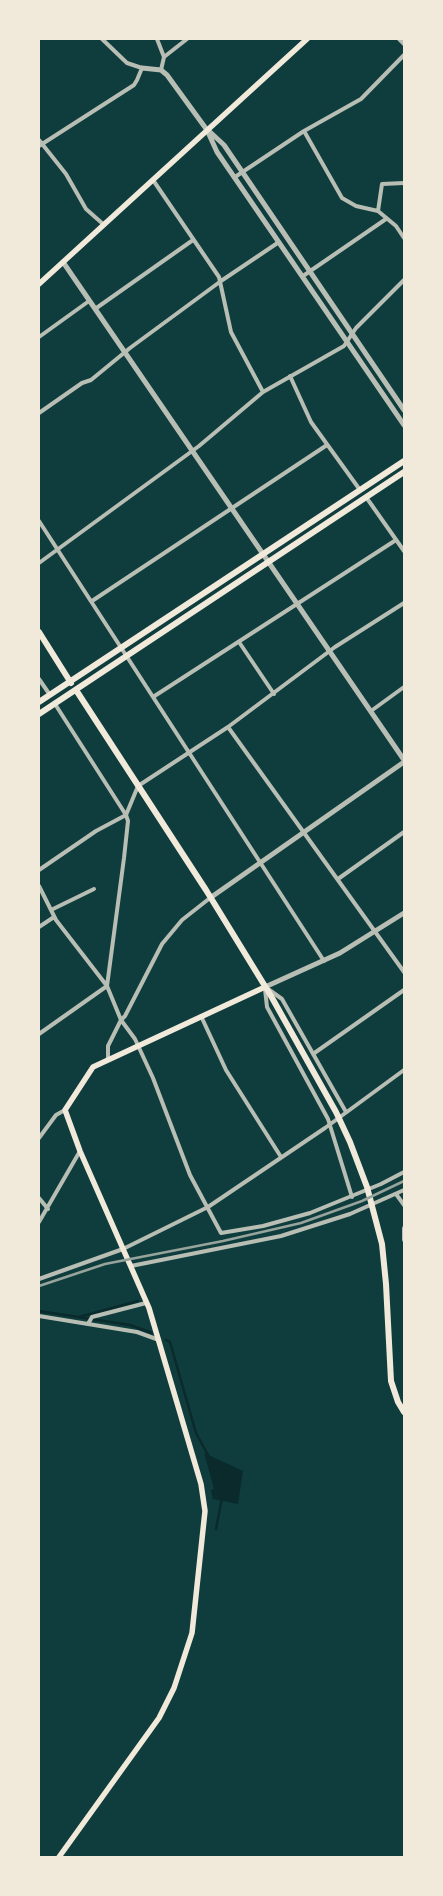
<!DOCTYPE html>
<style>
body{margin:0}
#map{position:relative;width:443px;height:1896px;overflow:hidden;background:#0f3d3e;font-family:"Alegreya Sans",sans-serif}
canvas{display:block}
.frame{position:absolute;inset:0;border:40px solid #f1e9da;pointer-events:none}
</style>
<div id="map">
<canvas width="443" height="1896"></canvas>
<div class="frame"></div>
</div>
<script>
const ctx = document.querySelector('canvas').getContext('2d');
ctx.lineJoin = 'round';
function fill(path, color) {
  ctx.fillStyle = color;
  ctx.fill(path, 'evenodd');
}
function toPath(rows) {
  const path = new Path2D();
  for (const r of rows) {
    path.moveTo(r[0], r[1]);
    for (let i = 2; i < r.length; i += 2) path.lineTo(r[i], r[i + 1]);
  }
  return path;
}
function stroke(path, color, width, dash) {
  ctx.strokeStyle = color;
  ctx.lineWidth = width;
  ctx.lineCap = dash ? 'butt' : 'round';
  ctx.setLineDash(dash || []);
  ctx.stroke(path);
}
fill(toPath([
 [204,1453,243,1471,238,1504,213,1499,211,1490,214,1489,213,1485]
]), '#0a2a2b');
stroke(toPath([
 [39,1311,130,1325,152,1333],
 [79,1317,138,1301],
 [166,1340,170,1342,196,1433,208,1455],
 [216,1529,222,1498]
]), '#0a2a2b', 2.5);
stroke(toPath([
 [157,39,164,57,161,70],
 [399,39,404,44],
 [164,57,187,39],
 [304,131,361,99,404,55],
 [39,140,66,174,86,209,103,224],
 [39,146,134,85,137,80,142,68,127,63,102,39],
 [235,177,304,131,342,198,356,206,378,211,396,226,404,238],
 [153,180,219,277,231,332,263,392],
 [378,211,382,184,404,183],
 [303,276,386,219],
 [95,309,193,240],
 [39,337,89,301],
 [290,376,311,422,360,490],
 [39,413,82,383,91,380,130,348,221,281,279,242],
 [366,497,404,551],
 [39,521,324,961],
 [39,563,199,446,263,392,344,346,356,328,404,280],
 [92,601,327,445],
 [239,642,274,694],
 [39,679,50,695],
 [153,697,396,540],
 [371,711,404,687],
 [228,727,404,972],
 [39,870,96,831,126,815,55,704],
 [338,879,404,832],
 [39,886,56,920,107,986,39,1034],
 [210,898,182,920,162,944,125,1016,121,1020,135,1039,153,1078,190,1175,221,1233,263,1226,310,1213,381,1184,404,1172],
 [51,910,94,889],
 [39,927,54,917],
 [265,989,267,1007,328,1119,352,1197],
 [268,989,282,999,346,1112],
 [201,1016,226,1070,281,1157],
 [313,1054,404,990],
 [108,1058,108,1046,121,1020,107,986,124,858,128,821,126,815,138,786,228,727,335,647,404,603],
 [39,1138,56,1115,65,1110],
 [396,1194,404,1205],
 [39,1198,48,1209],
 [39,1222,80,1151],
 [404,1228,404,1240],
 [131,1266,281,1236,350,1214,404,1190],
 [39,1279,123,1249,208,1207,325,1128,404,1070],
 [39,1316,88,1324,92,1317,146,1303],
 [88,1324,137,1332,159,1340]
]), '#b8beb3', 4);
stroke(toPath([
 [142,68,161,70,167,75,207,130,217,152,404,425],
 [210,132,224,145,404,410],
 [63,262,404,760],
 [210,898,404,762],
 [265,987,340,953,404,913]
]), '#b8beb3', 5);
stroke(toPath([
 [39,284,307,39],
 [59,1857,159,1718,174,1688,192,1633,205,1511,201,1484,149,1308,80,1151,65,1110,93,1067,265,987]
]), '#f1e9da', 5.5);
stroke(toPath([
 [76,690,206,890,271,996,336,1112,350,1142,367,1187,382,1244,386,1284,391,1381,398,1402,404,1412]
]), '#f1e9da', 6);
stroke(toPath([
 [39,632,71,683],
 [39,702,404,461],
 [39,714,404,472]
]), '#f1e9da', 6);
stroke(toPath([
 [39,1286,105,1264,223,1241,301,1223,362,1201,404,1181]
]), '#97a49c', 2.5);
</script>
